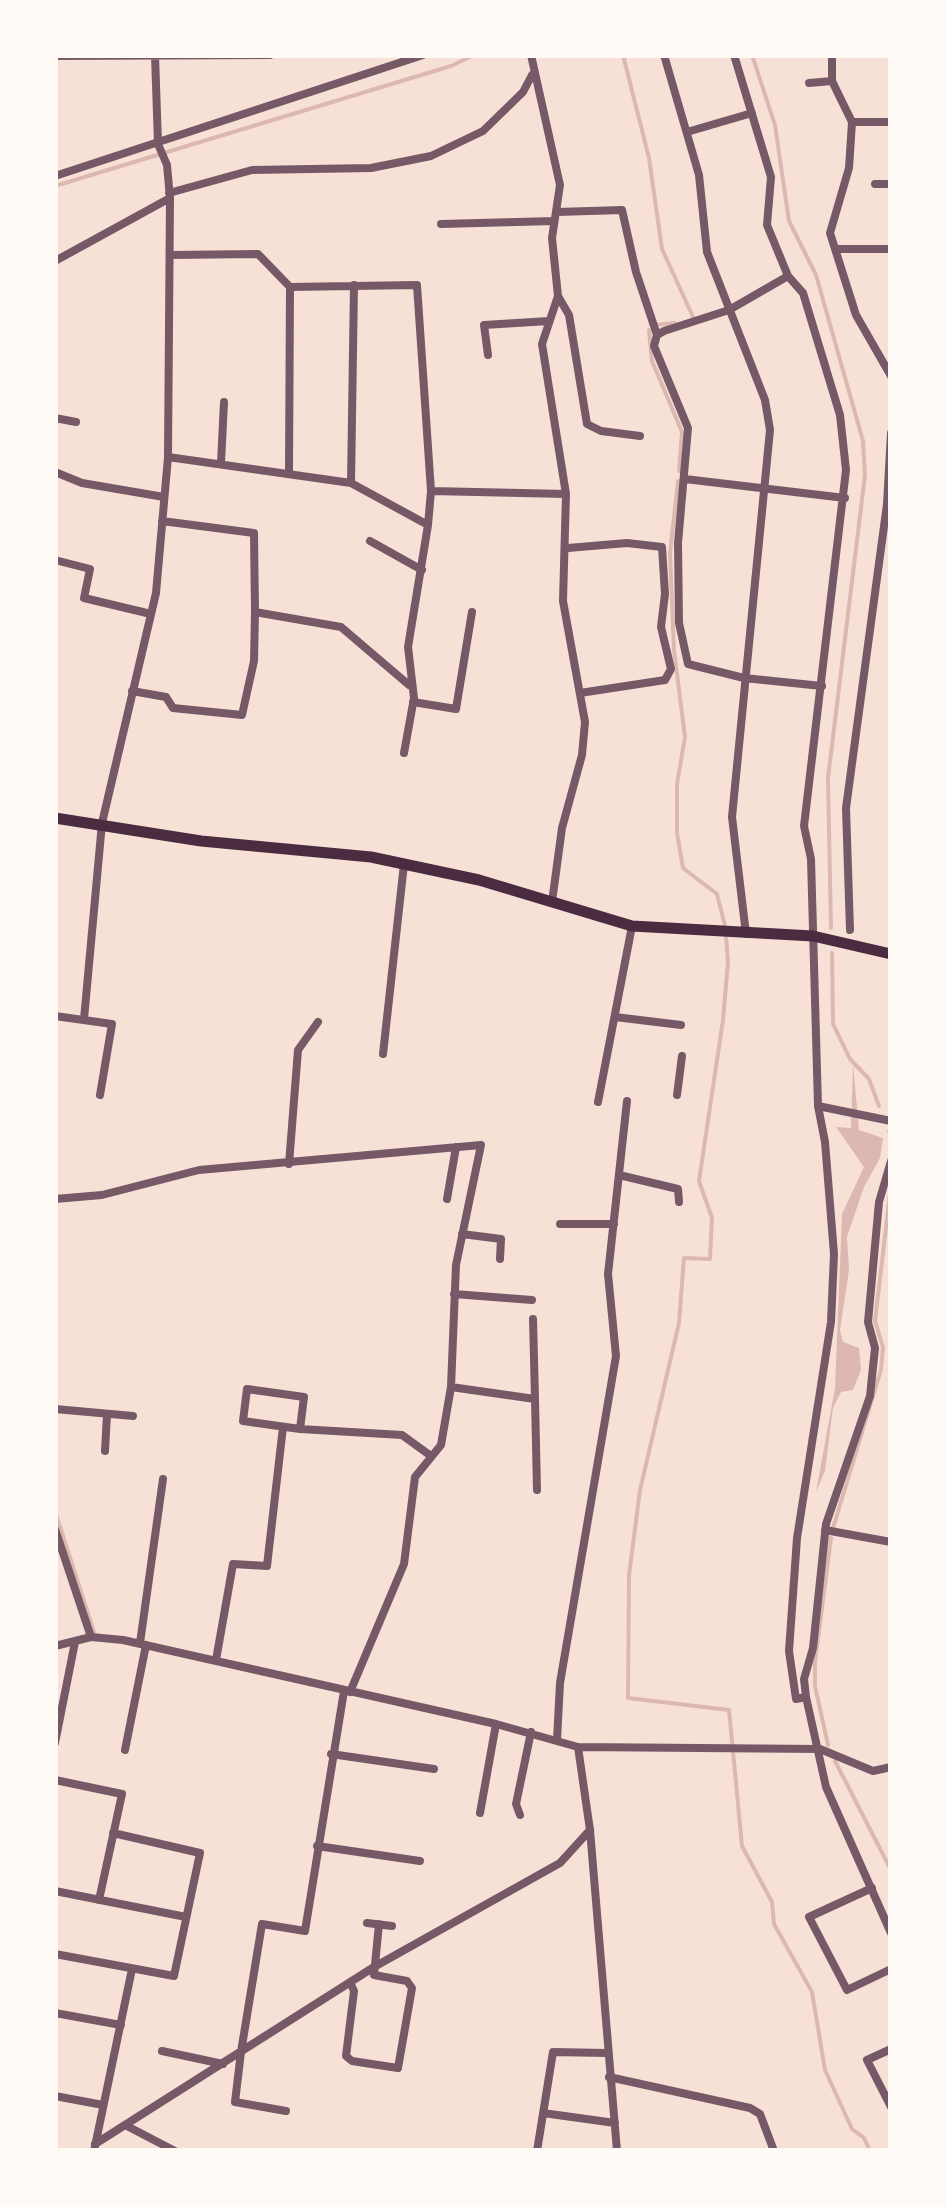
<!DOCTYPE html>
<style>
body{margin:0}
#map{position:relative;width:946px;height:2206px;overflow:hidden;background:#f7e1d7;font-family:Ubuntu,sans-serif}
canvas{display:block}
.frame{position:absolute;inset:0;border:58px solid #fffaf5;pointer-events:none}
</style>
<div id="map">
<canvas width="946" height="2206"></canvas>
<div class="frame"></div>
</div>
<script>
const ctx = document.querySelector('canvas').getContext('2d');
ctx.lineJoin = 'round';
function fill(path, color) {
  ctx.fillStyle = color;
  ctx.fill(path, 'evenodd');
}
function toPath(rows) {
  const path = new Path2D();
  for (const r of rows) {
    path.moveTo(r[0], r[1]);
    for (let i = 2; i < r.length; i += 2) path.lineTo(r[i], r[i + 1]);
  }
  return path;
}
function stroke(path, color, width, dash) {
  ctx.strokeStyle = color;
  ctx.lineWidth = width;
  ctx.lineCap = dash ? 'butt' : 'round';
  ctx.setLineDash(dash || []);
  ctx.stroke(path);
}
fill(toPath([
 [853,1063,859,1130,883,1138,880,1158,864,1187,847,1237,849,1270,840,1330,843,1342,859,1348,861,1370,853,1390,841,1392,833,1408,825,1471,816,1492,835,1388,842,1214,864,1167,836,1127,851,1128]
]), '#dcb8b0');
stroke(toPath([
 [623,55,649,158,662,249,694,319],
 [752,55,775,125,789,221,816,275,863,441,865,475,828,778,831,928],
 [55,186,451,66,474,55],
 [655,325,675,323],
 [649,330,652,361,682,432,679,471],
 [678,481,670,553,674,650,685,737,677,784,677,833,683,868,717,894,725,926],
 [726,936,728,962,723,1020,699,1181,712,1218,710,1259,684,1258,679,1323,640,1490,629,1575,628,1698,729,1710,742,1846,772,1902,774,1924,812,1992,825,2070,852,2129,864,2138,870,2151],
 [832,953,833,1024,850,1059,869,1079,879,1106],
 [889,1131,891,1135],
 [55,1511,95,1635],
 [833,1528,881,1370,883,1347,875,1321,891,1185],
 [828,1745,815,1686,815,1662,831,1538],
 [835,1761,891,1870]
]), '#dcb8b0', 4);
stroke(toPath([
 [531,55,560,185,552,238,558,296,542,344,566,494,563,601,585,722,582,755,562,828,552,902],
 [664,55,699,175,707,252,765,400,770,430,732,817,746,934],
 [734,55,771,177,767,225,788,276,803,293,840,415,846,470,804,826,811,859,818,1106,825,1142,834,1254,831,1322,797,1538,789,1651,796,1699,806,1697,826,1787,891,1933],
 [832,55,832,81,852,122,891,122],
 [55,56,270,55],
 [809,83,832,81],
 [852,122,849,168,830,233,856,315,891,376],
 [687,132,752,113],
 [55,176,423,55],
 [875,184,891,184],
 [169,193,252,170,371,168,431,156,483,131,523,92,532,75],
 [557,212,622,210,636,272,657,335],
 [441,224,554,221],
 [835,249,891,249],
 [170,255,258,254,290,287,417,285,431,491,566,494],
 [55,261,170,198],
 [788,276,729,310,664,331,657,335,654,346,688,428,678,543,679,623,688,664,744,678,822,686],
 [354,285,351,483,428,525,431,491],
 [558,296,569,315,587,424,601,431,640,436],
 [488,355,484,325,549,321],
 [55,418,76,422],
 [168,457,351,483],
 [221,463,224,402],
 [55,472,82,483,164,497],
 [289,473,290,287],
 [685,479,845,498],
 [162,521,254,533,255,612,341,627,409,685],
 [370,541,422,570],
 [568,548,627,543,662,547,665,594,661,627,671,669,665,680,580,693],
 [55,560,90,569,84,598,151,614],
 [132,691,166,697,173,708,242,715,254,661,255,612],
 [413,702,456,709,472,612],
 [404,753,414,698,408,647,428,525],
 [850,930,846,808,887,504,891,433],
 [55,1016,112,1024,100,1095],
 [615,1017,681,1025],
 [84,1019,102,823,156,593,168,457,170,198,167,165,158,144,155,55],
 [383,1054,404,864],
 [677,1095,682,1056],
 [598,1102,632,926],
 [818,1106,891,1121],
 [289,1164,298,1050,318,1022],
 [619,1175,678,1189,679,1202],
 [55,1199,102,1195,199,1170,481,1145,456,1265,451,1387,441,1445,415,1477,404,1564,350,1692],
 [447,1199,456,1147],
 [560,1224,614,1224],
 [462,1234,501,1239,500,1259],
 [454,1294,532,1300],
 [533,1319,535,1399],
 [451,1387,535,1399,537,1490],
 [55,1409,133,1416],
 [300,1429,243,1421,247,1389,304,1397,300,1429,402,1435,431,1456],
 [105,1451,107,1414],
 [55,1529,91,1637],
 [825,1530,891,1542],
 [140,1643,163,1479],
 [55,1646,91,1637,123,1640,496,1724,578,1747,820,1749,873,1771,891,1767],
 [216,1660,233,1564,267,1566,283,1427],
 [806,1697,804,1679,813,1648,826,1524,870,1396,875,1348,868,1322,879,1202,891,1161],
 [557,1740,560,1683,616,1356,608,1274,627,1101],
 [55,1743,75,1642],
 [578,1747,590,1830,617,2151],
 [125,1750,146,1645],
 [331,1754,434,1769],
 [55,1780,122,1794,99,1900],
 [480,1813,496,1724],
 [520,1815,516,1804,531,1732],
 [317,1846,420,1861],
 [872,1888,809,1917,847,1990,891,1969],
 [55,1891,186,1917],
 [367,1923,392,1926],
 [55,1954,174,1976,200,1853,113,1833],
 [350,1982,354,1991,346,2056,352,2061,398,2068,412,1988,407,1981,374,1975,379,1924],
 [55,2013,121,2025],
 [891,2049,867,2060,891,2107],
 [162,2051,223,2064],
 [609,2077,750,2108,760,2114,774,2151],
 [55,2096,103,2105],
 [286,2111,235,2102,241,2052,262,1924,305,1931,344,1691],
 [543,2113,615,2123],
 [125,2125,175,2151],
 [95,2144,374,1967,560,1863,590,1830],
 [94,2151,132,1969],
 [537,2151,553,2052,606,2053]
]), '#755966', 8);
stroke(toPath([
 [55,818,201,841,371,857,479,880,632,926,813,936,891,954]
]), '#4a2c40', 11);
</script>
